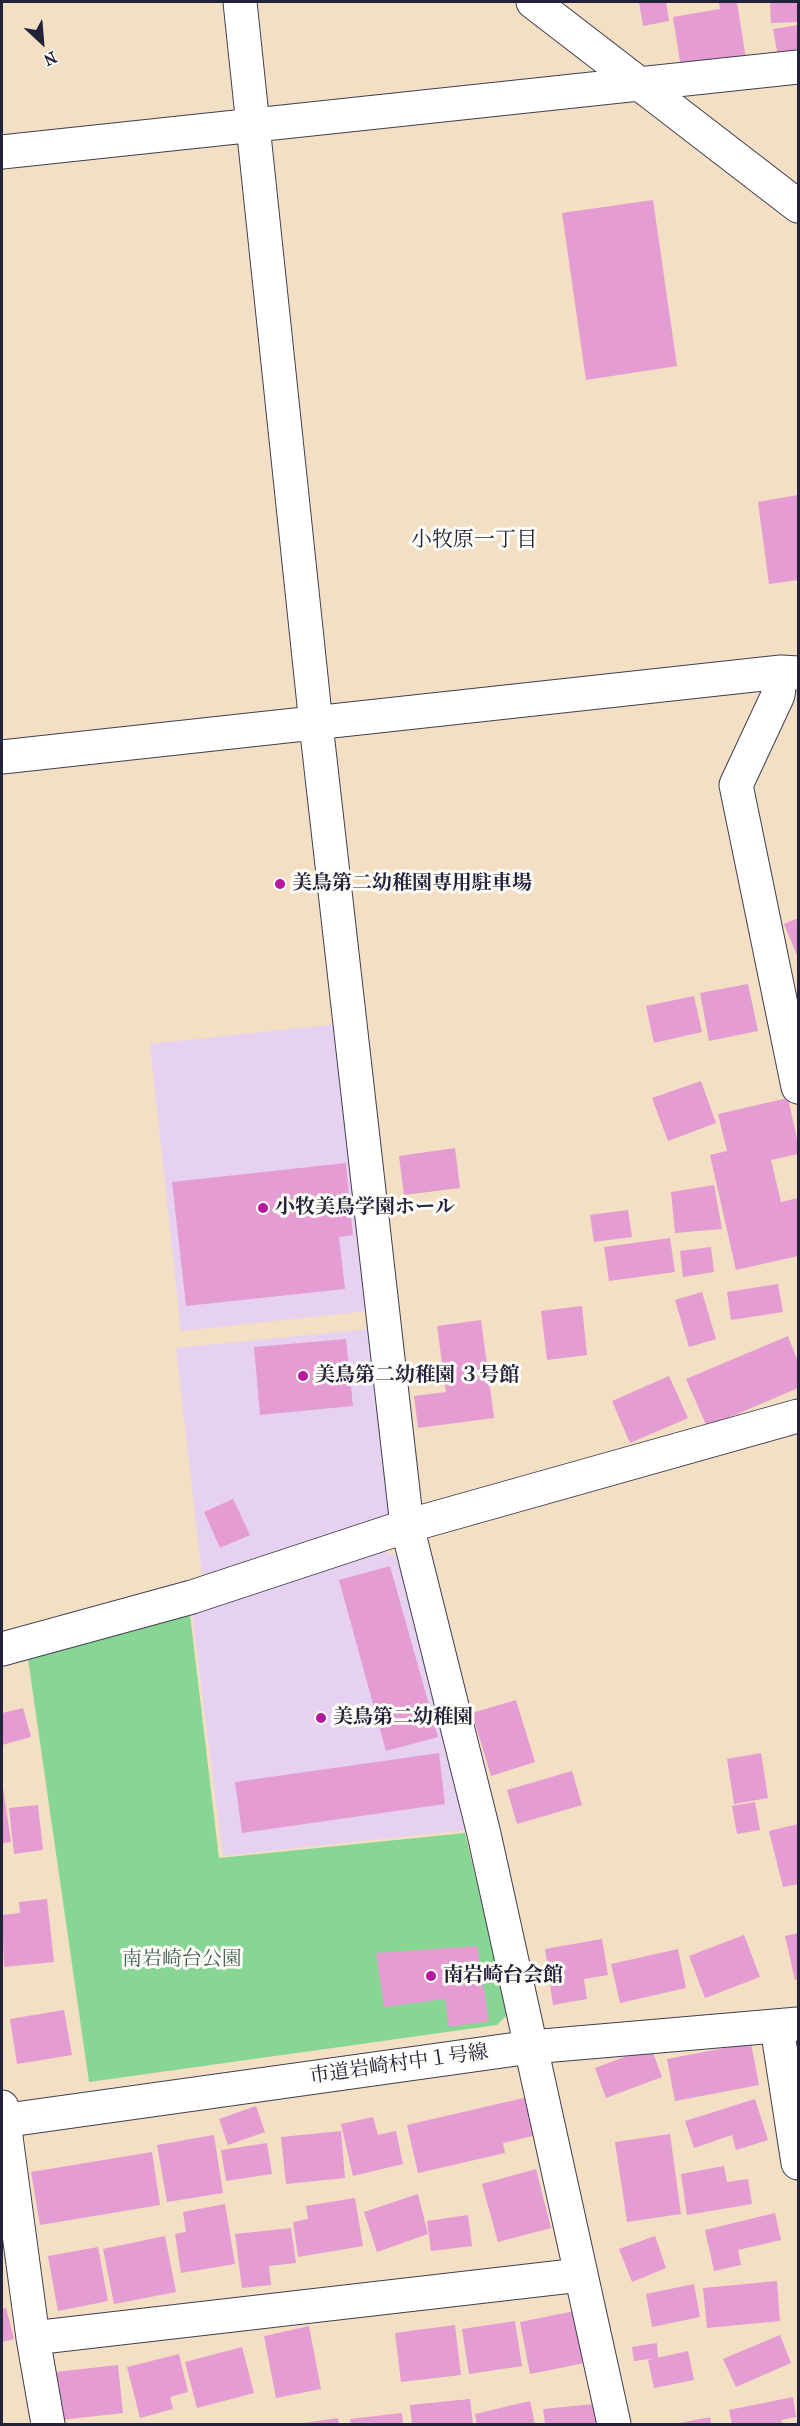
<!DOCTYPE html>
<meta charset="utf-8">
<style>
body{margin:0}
#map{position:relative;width:800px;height:2426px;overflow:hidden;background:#f3dfc4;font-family:"IM FELL French Canon",serif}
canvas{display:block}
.frame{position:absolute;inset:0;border:3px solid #22223b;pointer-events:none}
.north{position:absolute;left:12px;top:12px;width:60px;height:60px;-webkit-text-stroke:4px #fdfcf7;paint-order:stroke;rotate:154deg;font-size:16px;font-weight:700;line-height:24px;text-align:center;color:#22223b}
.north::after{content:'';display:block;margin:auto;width:21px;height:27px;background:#22223b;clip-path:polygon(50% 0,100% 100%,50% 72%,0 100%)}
</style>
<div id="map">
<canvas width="800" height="2426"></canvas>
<div class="frame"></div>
<div class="north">N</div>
</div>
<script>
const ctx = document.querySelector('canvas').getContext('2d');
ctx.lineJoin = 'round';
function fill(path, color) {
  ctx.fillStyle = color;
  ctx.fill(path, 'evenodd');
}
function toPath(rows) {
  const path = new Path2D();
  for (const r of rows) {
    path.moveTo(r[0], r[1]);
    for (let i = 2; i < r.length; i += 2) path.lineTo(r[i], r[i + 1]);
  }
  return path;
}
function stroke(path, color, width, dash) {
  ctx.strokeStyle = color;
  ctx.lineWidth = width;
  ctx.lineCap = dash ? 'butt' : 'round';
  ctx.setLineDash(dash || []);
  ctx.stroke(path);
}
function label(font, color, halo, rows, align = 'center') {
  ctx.font = font + ' "IM FELL French Canon","Noto Serif JP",serif';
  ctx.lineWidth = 6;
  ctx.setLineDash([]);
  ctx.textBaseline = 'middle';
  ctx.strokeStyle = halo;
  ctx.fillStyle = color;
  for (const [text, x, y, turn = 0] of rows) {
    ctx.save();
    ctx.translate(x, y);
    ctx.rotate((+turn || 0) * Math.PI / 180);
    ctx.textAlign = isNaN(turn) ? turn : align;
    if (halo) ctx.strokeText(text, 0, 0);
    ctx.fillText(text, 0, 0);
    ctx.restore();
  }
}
fill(toPath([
 [338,1024,368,1311,181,1331,150,1044],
 [371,1329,392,1517,202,1575,176,1348],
 [383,1551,398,1557,466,1830,223,1856,191,1606]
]), '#e6d2f0');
fill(toPath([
 [189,1606,219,1858,465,1833,508,2014,497,2025,89,2082,27,1652]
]), '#88d694');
fill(toPath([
 [639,2,666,2,669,21,643,26],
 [719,2,737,2,746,59,681,68,673,17,720,9],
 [770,2,798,2,798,22,771,23],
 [798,25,798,53,778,57,773,29],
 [653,200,677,366,586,380,562,213],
 [798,495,798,580,769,584,758,502],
 [798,918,798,958,784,924],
 [748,984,758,1031,709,1041,700,993],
 [694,996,702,1032,654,1043,646,1006],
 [701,1081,716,1123,668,1141,652,1098],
 [788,1098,798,1144,798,1154,771,1160,781,1202,798,1198,798,1256,736,1270,710,1155,727,1151,718,1114],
 [455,1148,460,1188,404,1195,399,1156],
 [346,1163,353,1235,339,1237,345,1289,186,1306,172,1182],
 [714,1185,722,1229,675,1233,671,1192],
 [628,1210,632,1237,594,1242,590,1215],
 [670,1238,675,1272,609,1281,604,1247],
 [711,1247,714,1272,683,1277,680,1251],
 [778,1284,783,1312,731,1320,727,1292],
 [702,1292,716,1339,689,1347,675,1300],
 [582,1306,587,1355,547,1360,541,1311],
 [481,1320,494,1418,418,1428,414,1396,446,1392,437,1326],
 [788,1336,798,1362,798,1388,707,1427,686,1379],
 [346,1339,353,1406,260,1415,254,1347],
 [669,1376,688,1418,630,1443,612,1401],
 [233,1499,250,1535,220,1548,204,1512],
 [390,1566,438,1737,386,1751,339,1580],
 [516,1700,535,1762,491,1776,472,1713],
 [23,1708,31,1737,2,1745,2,1713],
 [439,1753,445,1804,242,1833,235,1782],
 [761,1753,768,1798,734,1804,727,1759],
 [572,1771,582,1805,517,1824,507,1790],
 [2,1781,11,1842,2,1843],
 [755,1802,760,1830,737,1834,732,1806],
 [38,1805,43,1850,14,1854,9,1808],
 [798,1824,798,1884,783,1887,769,1831],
 [47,1899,54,1962,4,1967,2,1915,20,1913,19,1902],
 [798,1933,798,1979,795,1980,785,1936],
 [744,1935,760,1977,705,1998,689,1956],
 [602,1939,608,1975,584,1979,587,1999,553,2005,545,1949],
 [477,1946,489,2021,449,2027,445,1999,384,2007,376,1953],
 [678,1949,686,1988,620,2003,611,1964],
 [64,2010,72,2055,17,2064,10,2019],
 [751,2043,759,2085,675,2101,667,2059],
 [651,2047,662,2077,606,2098,595,2068],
 [528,2097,537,2135,503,2143,505,2153,418,2173,407,2125],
 [755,2099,768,2140,736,2150,732,2135,694,2148,685,2121],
 [256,2106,265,2132,228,2145,219,2119],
 [373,2117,378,2135,396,2131,403,2164,353,2176,341,2124],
 [341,2131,345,2178,286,2184,281,2137],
 [670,2134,681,2214,627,2222,615,2142],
 [214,2135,223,2193,167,2202,157,2145],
 [267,2143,272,2174,226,2181,221,2150],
 [152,2152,160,2205,40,2225,31,2172],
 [724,2166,727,2182,748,2179,752,2204,687,2215,681,2174],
 [536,2169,551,2228,498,2242,482,2184],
 [418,2194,428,2234,377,2252,364,2212],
 [355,2198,363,2246,298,2257,293,2222,308,2219,306,2206],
 [225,2204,235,2264,181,2273,175,2234,186,2232,183,2212],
 [775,2213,781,2240,738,2250,741,2265,714,2271,705,2230],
 [468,2215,472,2246,431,2251,427,2221],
 [291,2228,296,2263,269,2266,271,2285,242,2288,235,2234],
 [165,2236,176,2292,114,2304,103,2249],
 [655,2236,666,2268,632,2282,619,2249],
 [98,2247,108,2301,58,2311,48,2256],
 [777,2281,780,2321,707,2328,703,2288],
 [694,2284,700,2317,652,2327,646,2294],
 [6,2308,14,2339,2,2342,2,2309],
 [575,2311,585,2363,530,2374,520,2322],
 [515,2321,522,2366,469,2374,462,2329],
 [455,2325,461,2375,401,2382,395,2333],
 [309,2326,321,2389,276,2398,264,2336],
 [780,2335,791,2363,736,2387,723,2359],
 [657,2343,658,2358,634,2361,632,2347],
 [242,2347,254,2393,197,2408,185,2362],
 [688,2351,694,2380,654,2388,648,2360],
 [179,2354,188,2392,170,2397,173,2409,140,2418,127,2367],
 [118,2365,123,2413,61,2420,56,2372],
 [793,2397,796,2417,781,2420,782,2424,732,2424,729,2410],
 [470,2399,473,2424,412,2424,410,2405],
 [530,2401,535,2424,477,2424,475,2414],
 [594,2404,596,2424,545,2424,543,2409],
 [402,2413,403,2424,351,2424,350,2419],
 [710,2417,711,2424,680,2424,680,2423],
 [338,2418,339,2424,304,2424,304,2423]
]), '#e49cd2');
const street = toPath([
 [240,2,316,724,407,1526,484,1834,614,2424],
 [533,2,798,206],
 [2,152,798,67],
 [781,672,778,695,736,785,798,1087],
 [2,757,781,672,798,673],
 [2,1649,192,1597,407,1526,798,1416],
 [777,2027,798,2163],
 [2,2107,33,2338,48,2424],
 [33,2338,580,2275]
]);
const secondary = toPath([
 [2,2121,531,2047,798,2024]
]);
stroke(street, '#413e50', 35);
stroke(secondary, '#413e50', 35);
stroke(street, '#fff', 33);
stroke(secondary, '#fff', 33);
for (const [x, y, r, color] of [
 [280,884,6,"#b5179e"],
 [263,1208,6,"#b5179e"],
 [303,1376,6,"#b5179e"],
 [321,1718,6,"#b5179e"],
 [431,1976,6,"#b5179e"]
]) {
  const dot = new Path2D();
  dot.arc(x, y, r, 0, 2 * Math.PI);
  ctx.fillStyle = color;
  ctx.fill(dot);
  stroke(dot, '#fdfcf7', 2);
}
label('bold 20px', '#22223b', '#fdfcf7', [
 ["美鳥第二幼稚園専用駐車場",292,884],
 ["小牧美鳥学園ホール",275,1208],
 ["美鳥第二幼稚園 ３号館",315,1376],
 ["美鳥第二幼稚園",333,1718],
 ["南岩崎台会館",443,1976]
], 'left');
label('20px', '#46615a', '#fdfcf7', [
 ["南岩崎台公園",182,1960]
]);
label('20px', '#22223b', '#fdfcf7', [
 ["市道岩崎村中１号線",399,2065,-8]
]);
label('21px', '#22223b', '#fdfcf7', [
 ["小牧原一丁目",474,541]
]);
</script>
